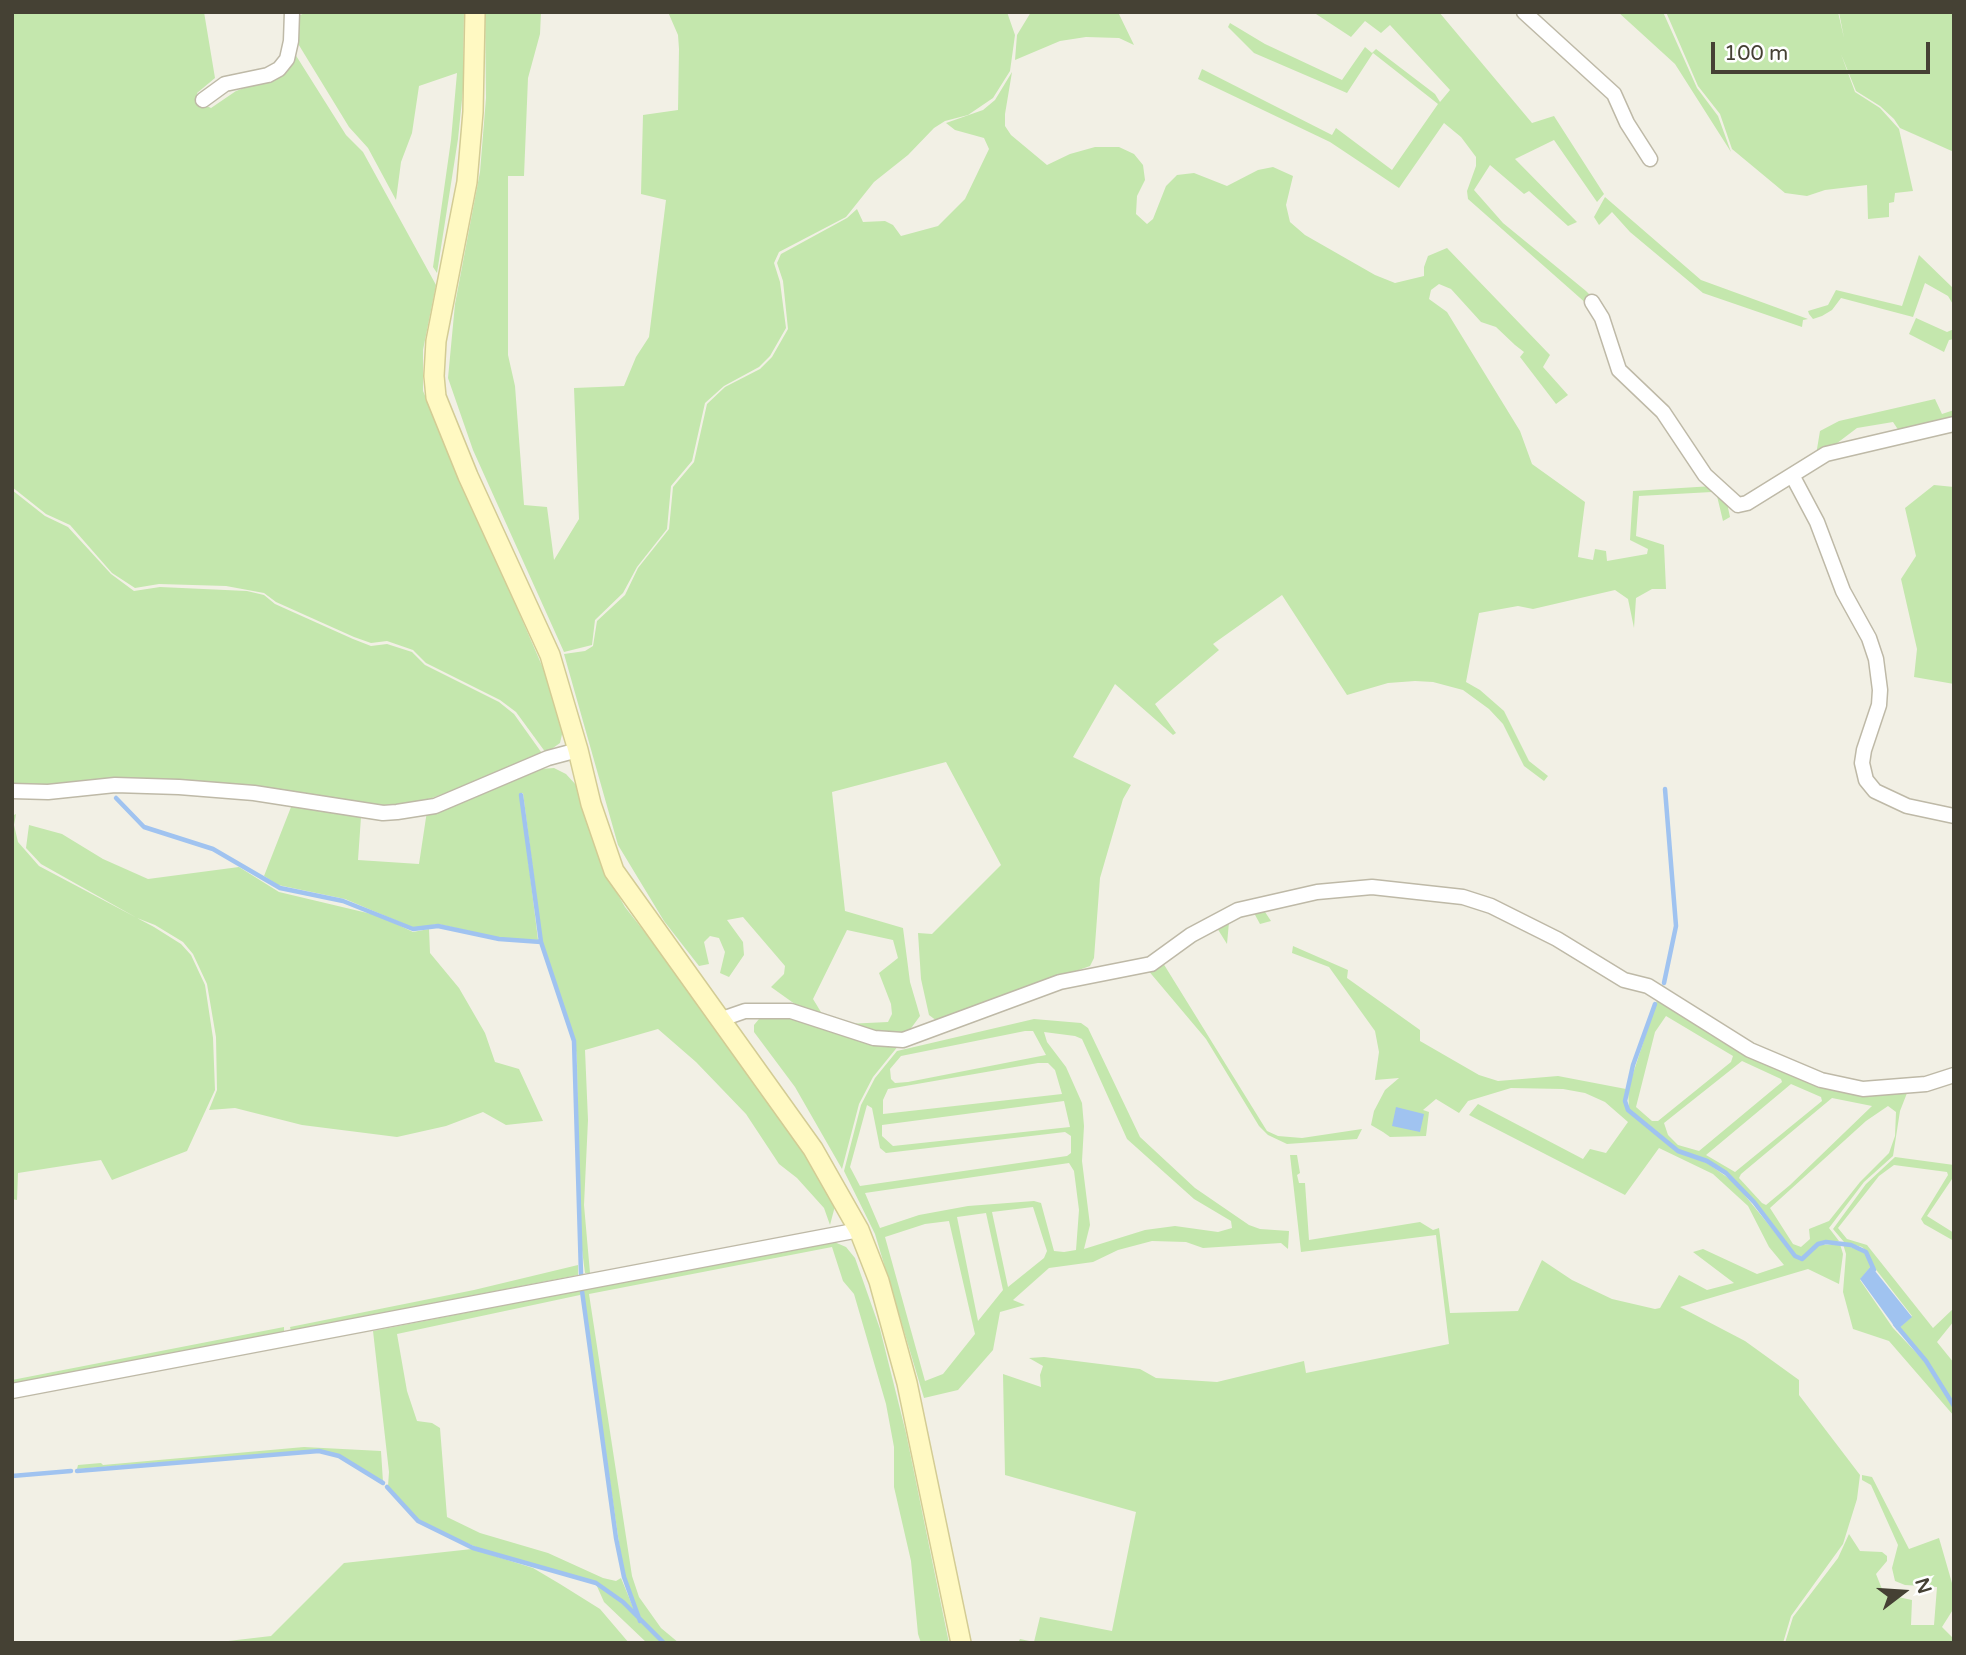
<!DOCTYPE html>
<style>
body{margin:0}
#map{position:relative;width:1966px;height:1655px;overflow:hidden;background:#f2f0e5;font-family:"Varela Round",sans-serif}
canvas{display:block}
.frame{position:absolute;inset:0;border:14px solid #454134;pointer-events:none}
.north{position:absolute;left:1868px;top:1557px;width:70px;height:70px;-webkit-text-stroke:5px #fff;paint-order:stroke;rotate:73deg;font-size:19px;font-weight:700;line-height:28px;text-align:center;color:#454134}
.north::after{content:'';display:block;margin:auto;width:24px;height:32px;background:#454134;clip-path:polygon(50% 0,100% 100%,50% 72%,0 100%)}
.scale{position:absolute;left:1711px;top:42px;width:219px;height:32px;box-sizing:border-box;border:4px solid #454134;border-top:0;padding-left:9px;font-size:21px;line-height:24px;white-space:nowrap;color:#454134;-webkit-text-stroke:5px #fff;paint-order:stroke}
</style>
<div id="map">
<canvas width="1966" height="1655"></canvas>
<div class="frame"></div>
<div class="north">N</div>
<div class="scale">100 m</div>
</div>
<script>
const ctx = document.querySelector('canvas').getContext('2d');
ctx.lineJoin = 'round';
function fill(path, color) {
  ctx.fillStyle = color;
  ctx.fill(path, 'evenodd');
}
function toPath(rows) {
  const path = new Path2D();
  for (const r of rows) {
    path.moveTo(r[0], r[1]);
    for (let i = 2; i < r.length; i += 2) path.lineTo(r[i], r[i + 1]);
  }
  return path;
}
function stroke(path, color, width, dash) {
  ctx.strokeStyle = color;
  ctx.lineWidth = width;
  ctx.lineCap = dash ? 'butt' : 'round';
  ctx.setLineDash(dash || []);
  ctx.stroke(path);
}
fill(toPath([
 [12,12,204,12,215,78,197,93,200,103,211,108,236,91,287,72,295,54,346,135,363,152,436,285,423,350,423,391,546,675,563,730,560,743,546,753,516,712,500,700,426,663,413,650,387,641,371,643,354,637,276,602,264,593,226,586,159,584,135,588,112,573,70,525,46,514,12,487],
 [307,12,464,12,463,90,458,139,437,273,433,267,451,140,457,73,419,86,412,133,401,162,396,200,368,148,349,127,297,42,298,16],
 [485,12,541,12,540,34,528,78,524,176,508,176,508,355,515,386,524,505,547,507,554,560,579,519,574,388,624,386,636,357,649,337,666,200,641,194,643,115,678,110,679,49,678,35,668,12,1007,12,1015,35,1010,71,993,98,968,115,945,121,934,128,908,155,874,182,846,217,779,252,774,263,780,282,786,328,770,356,759,367,724,386,705,403,692,461,671,486,667,529,637,567,623,593,595,620,592,645,564,652,473,450,448,378,455,304,480,172,486,98],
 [1031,12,1118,12,1134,45,1119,38,1086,37,1060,41,1015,60,1017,35],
 [1313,12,1439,12,1532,123,1554,116,1604,194,1597,202,1554,140,1515,159,1577,222,1568,226,1529,191,1524,194,1490,165,1474,190,1503,223,1586,291,1594,299,1588,305,1468,199,1467,191,1476,166,1476,157,1461,137,1444,123,1399,188,1330,142,1198,79,1202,69,1332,135,1336,128,1392,170,1438,104,1373,53,1347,93,1254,53,1228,27,1230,23,1265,44,1342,80,1365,47,1372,53,1376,49,1435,94,1440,102,1450,90,1390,25,1381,33,1365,21,1351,37],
 [1618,12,1663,12,1697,88,1718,116,1731,152,1675,64],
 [1666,12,1838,12,1844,38,1839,12,1954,12,1954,152,1900,128,1894,119,1880,106,1856,91,1841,54,1855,92,1880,108,1899,129,1913,191,1895,193,1894,202,1889,203,1889,217,1868,219,1867,185,1825,190,1807,196,1785,193,1732,149,1720,114,1698,86],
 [1012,72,1005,114,1005,126,1011,135,1047,165,1070,154,1095,147,1119,147,1134,154,1143,165,1145,180,1137,196,1136,214,1147,224,1153,219,1166,186,1177,175,1194,173,1227,186,1258,170,1273,167,1293,176,1286,205,1290,222,1305,235,1375,275,1395,283,1424,276,1424,267,1428,256,1447,248,1550,355,1543,367,1568,395,1556,404,1520,357,1524,352,1515,345,1496,327,1481,322,1451,289,1439,284,1431,290,1429,299,1447,312,1520,431,1532,464,1585,502,1578,557,1593,560,1595,549,1606,551,1607,561,1647,554,1648,549,1630,540,1633,491,1713,486,1727,503,1730,517,1723,521,1717,496,1712,492,1639,496,1636,536,1664,545,1666,589,1652,589,1636,598,1634,628,1628,599,1615,590,1533,609,1518,606,1479,613,1466,682,1480,690,1504,711,1529,761,1548,776,1544,781,1524,766,1503,724,1489,709,1463,690,1433,682,1415,681,1388,683,1347,695,1282,595,1213,644,1219,650,1155,704,1176,733,1173,735,1115,684,1073,757,1131,785,1123,799,1100,878,1094,958,1090,966,937,1021,929,1015,921,979,918,933,932,934,1001,865,946,762,832,792,845,911,903,928,910,982,920,1016,909,1031,887,1035,846,1024,888,1022,892,1014,891,1004,879,973,898,958,893,940,847,930,813,999,824,1017,799,1007,771,987,784,974,785,966,743,917,727,920,743,942,744,955,729,977,720,973,725,952,719,938,710,936,704,942,709,964,699,966,664,921,618,845,564,654,585,651,593,646,597,621,625,595,638,568,669,529,673,487,694,462,707,404,725,387,760,369,772,357,788,329,783,281,777,263,781,254,847,218,857,209,863,222,885,221,893,225,901,236,938,226,965,199,989,149,984,138,955,130,946,123,983,110,995,100],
 [1605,197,1701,280,1808,319,1803,320,1802,327,1703,293,1630,232,1612,212,1599,225,1594,217],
 [1919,255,1954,289,1954,306,1948,296,1925,283,1913,317,1841,298,1832,310,1822,316,1813,319,1809,314,1808,311,1828,305,1836,290,1902,306],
 [1916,318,1947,332,1954,329,1954,339,1949,340,1944,352,1909,334],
 [1935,399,1942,414,1954,410,1954,421,1901,434,1893,422,1857,428,1824,453,1816,455,1820,431,1839,421],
 [1934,485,1954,487,1954,684,1914,677,1917,649,1901,579,1916,556,1905,508],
 [12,490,45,516,68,527,111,574,134,591,160,587,247,591,264,595,275,604,353,639,371,646,387,644,412,652,425,665,499,702,514,714,544,756,432,798,399,806,12,784],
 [554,768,566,774,577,786,601,865,625,907,769,1091,835,1206,830,1225,824,1208,797,1178,779,1164,746,1114,696,1062,658,1029,585,1050,588,1120,584,1205,590,1273,585,1273,579,1227,577,1060,575,1041,542,941,523,793,520,793,538,940,500,938,438,924,414,928,345,899,278,885,264,876,293,802,371,818,361,817,358,860,419,864,427,811,540,769],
 [16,814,14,825,18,842,39,866,154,927,181,944,191,955,205,985,213,1038,215,1090,187,1151,112,1180,101,1160,18,1173,17,1200,12,1199,12,816],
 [29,825,62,834,103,859,148,879,239,867,279,892,380,916,413,932,429,929,430,953,459,988,485,1033,495,1062,519,1069,543,1121,506,1125,483,1112,446,1126,397,1137,302,1125,235,1108,209,1110,217,1090,216,1037,207,984,193,954,183,942,155,925,137,918,41,864,26,848],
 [1343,891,1446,896,1468,903,1392,895,1344,895,1301,900,1263,909,1271,921,1260,924,1254,913,1229,922,1227,944,1217,928,1163,963,1267,1131,1278,1136,1302,1138,1362,1129,1357,1139,1287,1144,1268,1135,1259,1126,1206,1039,1147,969,1194,936,1243,910,1300,895],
 [1293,946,1348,970,1347,978,1420,1030,1420,1041,1479,1075,1498,1081,1558,1076,1626,1089,1624,1101,1628,1111,1677,1152,1707,1163,1734,1182,1795,1257,1803,1260,1818,1245,1840,1244,1843,1254,1839,1284,1808,1269,1680,1307,1745,1341,1799,1380,1799,1395,1860,1475,1857,1499,1843,1544,1791,1616,1783,1643,1018,1643,1020,1639,1034,1642,1040,1617,1112,1631,1136,1512,1005,1475,1003,1374,1041,1387,1040,1375,1043,1366,1029,1358,1044,1357,1140,1369,1156,1378,1217,1382,1304,1361,1306,1373,1449,1344,1436,1235,1301,1252,1290,1155,1297,1155,1300,1173,1297,1175,1299,1183,1305,1183,1309,1240,1420,1222,1433,1230,1439,1228,1450,1313,1518,1311,1542,1260,1572,1280,1612,1299,1655,1309,1660,1308,1679,1275,1707,1290,1734,1283,1693,1252,1703,1249,1757,1274,1784,1265,1769,1247,1748,1206,1713,1174,1659,1148,1625,1195,1469,1115,1478,1104,1583,1159,1590,1149,1606,1153,1628,1122,1605,1102,1585,1093,1563,1089,1511,1088,1468,1101,1459,1113,1436,1099,1423,1110,1429,1112,1426,1136,1390,1137,1383,1132,1371,1125,1374,1111,1385,1090,1399,1078,1375,1080,1379,1052,1375,1031,1329,967,1292,953],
 [1658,997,1818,1084,1909,1088,1900,1111,1893,1156,1864,1182,1829,1228,1839,1241,1817,1243,1802,1257,1796,1255,1755,1201,1726,1173,1708,1161,1678,1150,1629,1109,1628,1089],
 [1666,1016,1733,1056,1731,1062,1658,1121,1652,1121,1636,1107,1655,1032],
 [1742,1061,1781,1079,1782,1082,1699,1151,1678,1145,1668,1135,1664,1123],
 [1791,1084,1821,1097,1822,1101,1735,1172,1706,1155],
 [1832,1098,1872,1106,1790,1185,1766,1205,1762,1203,1739,1178,1741,1174],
 [1888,1106,1896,1112,1895,1136,1889,1153,1860,1182,1829,1221,1809,1229,1810,1239,1801,1247,1793,1244,1770,1208,1866,1121],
 [774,1012,899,1045,873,1077,859,1104,842,1169,795,1087,754,1032,754,1025,759,1019],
 [1034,1019,1081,1023,1088,1028,1140,1137,1195,1188,1249,1225,1260,1229,1289,1231,1288,1249,1281,1243,1203,1248,1186,1242,1152,1241,1118,1250,1093,1262,1049,1268,1013,1300,1025,1305,1000,1312,993,1350,958,1390,924,1398,875,1234,844,1171,861,1105,875,1078,897,1051],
 [1025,1031,1033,1031,1046,1055,908,1082,895,1083,891,1079,890,1069,901,1056],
 [1044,1032,1075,1036,1082,1039,1127,1139,1194,1199,1231,1221,1232,1228,1218,1232,1175,1226,1145,1230,1084,1249,1090,1225,1082,1161,1084,1126,1082,1103,1066,1067,1047,1042],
 [1038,1063,1048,1063,1055,1070,1062,1094,883,1114,883,1100,888,1089],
 [1064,1101,1070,1127,893,1146,882,1136,882,1125],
 [867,1105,872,1108,880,1148,886,1153,1065,1132,1071,1136,1071,1153,1067,1156,860,1186,850,1167],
 [1069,1163,1074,1171,1079,1210,1076,1250,1064,1252,1054,1251,1041,1203,1034,1201,968,1206,919,1215,880,1228,865,1193],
 [1033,1207,1047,1251,1044,1258,1008,1287,992,1212],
 [986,1213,1003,1290,978,1321,957,1217],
 [949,1221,975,1334,943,1374,925,1381,885,1237,925,1224],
 [1895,1157,1954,1165,1954,1176,1927,1216,1954,1233,1954,1241,1924,1224,1921,1219,1948,1175,1947,1172,1894,1165,1879,1176,1838,1228,1847,1239,1867,1245,1933,1328,1954,1308,1954,1321,1937,1342,1954,1363,1954,1404,1927,1361,1898,1329,1912,1316,1874,1267,1867,1252,1862,1247,1844,1242,1833,1229,1866,1184],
 [832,1241,846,1247,855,1258,880,1329,906,1433,949,1643,921,1643,918,1634,911,1561,894,1487,894,1447,886,1404,854,1294,843,1281,832,1247,589,1294,632,1576,639,1597,661,1628,679,1643,665,1643,640,1619,624,1577,582,1291,580,1295,397,1334,407,1391,417,1421,432,1423,440,1428,447,1517,480,1533,548,1553,603,1578,616,1581,621,1578,635,1612,597,1582,499,1557,430,1527,418,1520,388,1486,389,1472,373,1331],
 [1843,1244,1866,1253,1871,1266,1860,1280,1893,1328,1925,1362,1954,1408,1954,1416,1889,1341,1853,1329,1843,1292,1846,1254],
 [578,1265,578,1275,291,1331,290,1327,474,1290],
 [284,1327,284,1332,12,1385,12,1380],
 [304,1447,381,1451,383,1482,339,1455,319,1450,77,1469,78,1465,101,1463,103,1465],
 [1862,1475,1872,1477,1909,1549,1939,1538,1954,1590,1954,1608,1942,1627,1953,1638,1954,1643,1785,1643,1793,1617,1838,1558,1849,1534,1860,1551,1882,1552,1887,1556,1887,1561,1876,1574,1884,1594,1912,1600,1911,1625,1934,1625,1937,1587,1905,1585,1895,1581,1892,1568,1898,1545,1871,1485,1862,1480],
 [472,1549,533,1568,560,1584,600,1609,629,1643,211,1643,271,1636,344,1563],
 [596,1584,622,1602,662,1643,647,1643,604,1602]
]), '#c4e7ad');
fill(toPath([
 [1396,1107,1424,1114,1420,1132,1392,1126],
 [1871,1266,1912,1317,1897,1330,1860,1279]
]), '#a0c3f0');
stroke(toPath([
 [521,795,541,942,574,1041,581,1274],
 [116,798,144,827,213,849,280,888,343,901,413,929,438,926,499,939,541,942],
 [1664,983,1676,926,1665,789],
 [1655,1004,1633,1065,1625,1101,1628,1110,1678,1151,1707,1161,1726,1173,1754,1202,1795,1256,1802,1259,1818,1244,1826,1242,1851,1245,1866,1252,1874,1270],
 [582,1291,616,1538,624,1577,640,1621],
 [1895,1324,1926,1361,1954,1406],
 [77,1471,319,1451,339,1456,383,1483],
 [12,1476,71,1471],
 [387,1487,418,1521,473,1548,596,1583,623,1602,664,1643]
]), '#a0c3f0', 4.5);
const minor = toPath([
 [1524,12,1614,94,1627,123,1650,159],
 [203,100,225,84,268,75,279,69,287,59,291,41,292,12],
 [1592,302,1602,318,1619,370,1663,412,1705,475,1738,505,1747,503,1826,454,1954,424],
 [1792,475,1817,522,1843,591,1869,638,1876,659,1880,690,1879,705,1864,750,1862,763,1866,780,1875,791,1907,806,1954,816],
 [12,791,48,792,115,785,179,787,254,793,383,813,397,812,435,806,548,758,578,750],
 [719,1020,745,1011,791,1011,874,1038,903,1040,1060,982,1151,964,1191,935,1238,910,1317,892,1372,887,1463,897,1491,906,1557,939,1624,980,1648,986,1750,1050,1821,1080,1863,1089,1926,1084,1954,1075],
 [12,1391,859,1230]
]);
const secondary = toPath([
 [475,12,473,112,467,182,436,341,434,376,436,397,468,476,550,655,578,750,591,804,614,871,813,1149,859,1230,879,1281,907,1383,961,1643]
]);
stroke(minor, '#beb9a7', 17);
stroke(secondary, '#d3cc94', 22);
stroke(minor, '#fff', 14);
stroke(secondary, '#fff9c2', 19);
</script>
